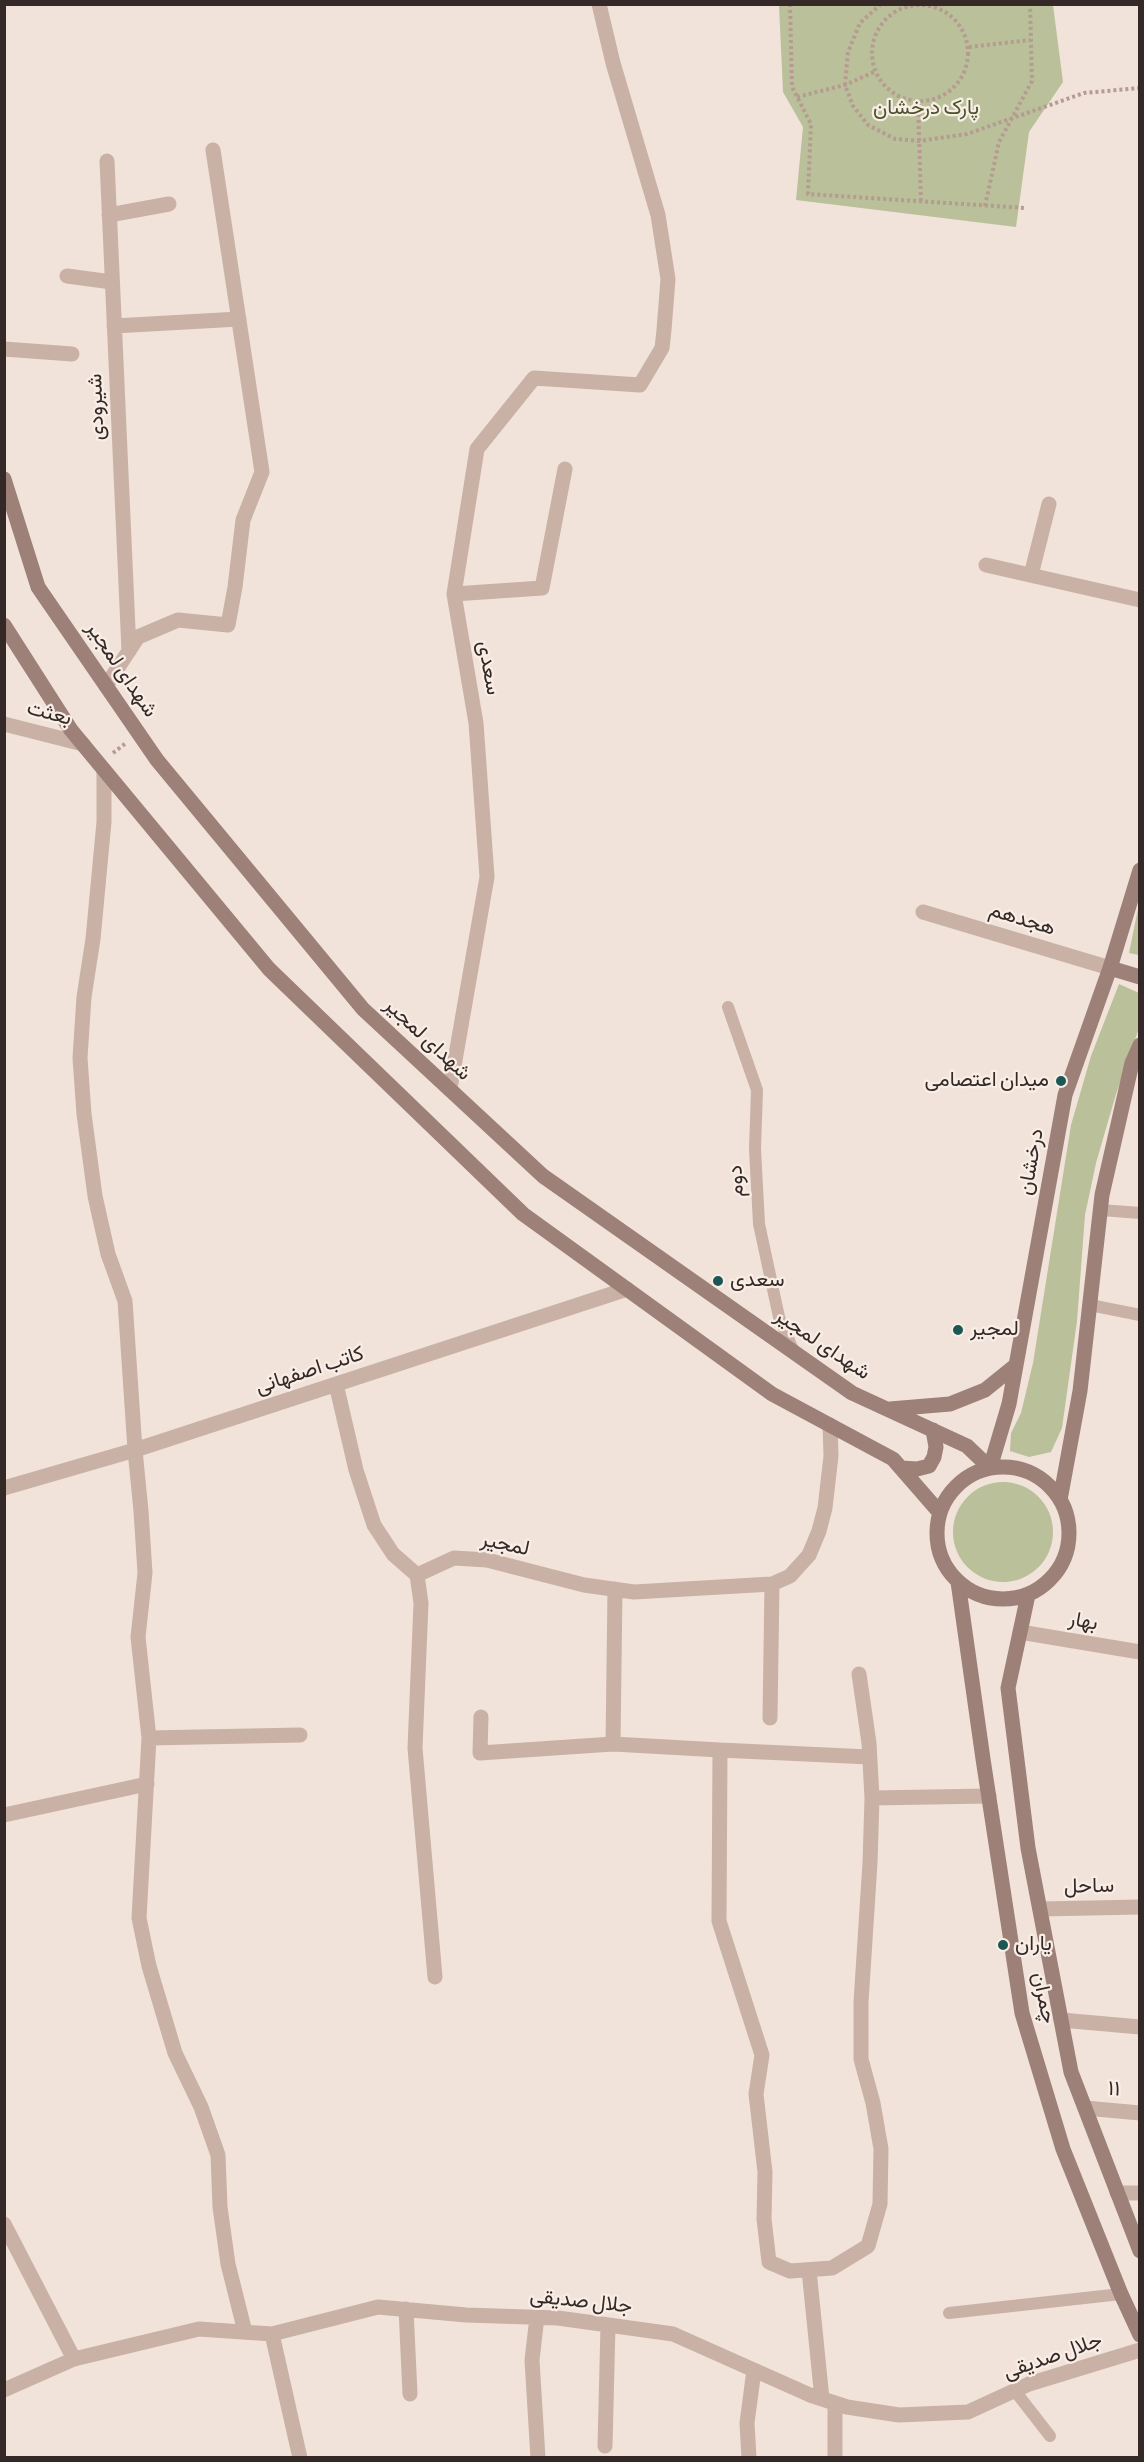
<!DOCTYPE html>
<meta charset="utf-8">
<style>
body{margin:0}
#map{position:relative;width:1144px;height:2462px;overflow:hidden;background:#f1e3da;font-family:"Sofia Sans Condensed",sans-serif}
canvas{display:block}
.frame{position:absolute;inset:0;border:6px solid #352927;pointer-events:none}
</style>
<div id="map">
<canvas width="1144" height="2462"></canvas>
<div class="frame"></div>
</div>
<script>
const ctx = document.querySelector('canvas').getContext('2d');
ctx.lineJoin = 'round';
function fill(path, color) {
  ctx.fillStyle = color;
  ctx.fill(path, 'evenodd');
}
function toPath(rows) {
  const path = new Path2D();
  for (const r of rows) {
    if (r.length === 3) {
      path.moveTo(r[0] + r[2], r[1]);
      path.arc(r[0], r[1], r[2], 0, 2 * Math.PI);
      continue;
    }
    path.moveTo(r[0], r[1]);
    for (let i = 2; i < r.length; i += 2) path.lineTo(r[i], r[i + 1]);
  }
  return path;
}
function stroke(path, color, width, dash) {
  ctx.strokeStyle = color;
  ctx.lineWidth = width;
  ctx.lineCap = dash ? 'butt' : 'round';
  ctx.setLineDash(dash || []);
  ctx.stroke(path);
}
function label(font, color, halo, rows, align = 'center') {
  ctx.font = font + ' "Sofia Sans Condensed",Vazirmatn,sans-serif';
  ctx.lineWidth = 4.5;
  ctx.setLineDash([]);
  ctx.textBaseline = 'middle';
  ctx.strokeStyle = halo;
  ctx.fillStyle = color;
  for (const [text, x, y, turn = 0] of rows) {
    ctx.save();
    ctx.translate(x, y);
    ctx.rotate((+turn || 0) * Math.PI / 180);
    ctx.textAlign = isNaN(turn) ? turn : align;
    if (halo) ctx.strokeText(text, 0, 0);
    ctx.fillText(text, 0, 0);
    ctx.restore();
  }
}
fill(toPath([
 [779,5,1053,5,1063,82,1029,132,1016,227,796,200,803,127,783,92],
 [1139,904,1140,955,1139,955,1129,953],
 [1119,984,1139,993,1139,1028,1116,1094,1096,1163,1085,1215,1077,1321,1062,1428,1051,1452,1029,1457,1010,1451,1011,1433,1021,1413,1033,1363,1071,1125,1091,1056],
 [1003,1532,50]
]), '#b9c09a');
stroke(toPath([
 [790,4,792,87,811,124,808,194,1025,208],
 [881,4,860,23,848,52,845,85,853,106,868,125,895,139,919,141,967,134,1084,93,1140,88],
 [920,53,48],
 [969,47,1030,40],
 [797,97,845,85,874,72],
 [918,102,921,201],
 [985,206,999,142,1032,81,1030,4],
 [113,753,126,743]
]), '#b59b90', 4, [3, 3]);
stroke(toPath([
 [728,1007,757,1090,755,1149,759,1224,779,1317,794,1352],
 [1101,1210,1140,1213],
 [1090,1305,1140,1315],
 [949,2313,1121,2294],
 [1015,2391,1050,2436]
]), '#c9b1a6', 12);
stroke(toPath([
 [107,161,129,651],
 [109,215,169,204],
 [67,276,112,282],
 [114,326,239,319],
 [4,349,72,354],
 [986,565,1140,600],
 [1031,575,1049,504],
 [454,594,542,588,565,469],
 [106,686,138,637,178,620,228,625,235,587,243,520,262,472,213,150],
 [4,724,83,744],
 [104,770,104,822,93,939,84,997,80,1058,84,1114,95,1196,108,1254,125,1301,135,1450,141,1511,145,1573,138,1637,149,1738,139,1918,149,1966,175,2053,201,2107,218,2155,220,2207,228,2264,245,2332],
 [923,912,1110,968],
 [450,1089,487,877,476,723,454,594,477,449,534,378,640,385,662,348,664,330,668,279,658,215,613,63,599,4],
 [336,1384,356,1470,374,1525,393,1554,417,1575],
 [4,1488,135,1450,627,1289],
 [1020,1632,1140,1652],
 [481,1717,480,1753,613,1744,720,1750,719,1921,762,2055,756,2094,765,2172,764,2219,769,2262,790,2271,832,2268,868,2246,880,2204,881,2149,873,2103,861,2059,861,2002,870,1863,872,1798,869,1743,859,1674],
 [770,1718,772,1584],
 [149,1738,300,1735],
 [613,1744,615,1589],
 [720,1750,869,1757],
 [872,1798,989,1796],
 [4,1815,147,1784],
 [1040,1909,1140,1907],
 [435,1977,415,1748,421,1603,417,1575,454,1558,487,1560,584,1585,634,1592,772,1584,790,1576,809,1555,819,1531,825,1508,831,1456,830,1425],
 [1061,2020,1140,2027],
 [1085,2108,1140,2113],
 [1117,2193,1140,2193],
 [4,2224,74,2359],
 [809,2270,822,2399],
 [406,2309,410,2394],
 [537,2317,532,2360,538,2458],
 [272,2334,300,2458],
 [4,2390,74,2359,199,2329,272,2334,378,2307,466,2315,558,2318,673,2334,810,2395,847,2407,899,2415,968,2412,1029,2384,1140,2350],
 [605,2446,608,2325],
 [749,2458,747,2423,754,2370],
 [835,2458,835,2403]
]), '#c9b1a6', 15);
stroke(toPath([
 [4,479,38,587,157,760,363,1009,543,1176,852,1393,967,1446,990,1468],
 [4,625,71,730,269,969,523,1214,772,1394,893,1459,940,1513],
 [1110,968,1140,977],
 [890,1409,950,1404,985,1390,1016,1365],
 [1003,1533,66],
 [901,1468,917,1469,929,1466,934,1457,936,1447,933,1430],
 [990,1468,1009,1404,1065,1095,1110,968,1140,870],
 [1060,1500,1080,1391,1102,1195,1132,1063,1140,1045],
 [958,1582,983,1759,1022,2013,1063,2149,1121,2294,1140,2335],
 [1028,1595,1008,1688,1028,1848,1071,2072,1140,2251]
]), '#9d8077', 15);
for (const [x, y, r, color] of [
 [1061,1081,6,"#1c5753"],
 [718,1281,6,"#1c5753"],
 [958,1330,6,"#1c5753"],
 [1003,1945,6,"#1c5753"]
]) {
  const dot = new Path2D();
  dot.arc(x, y, r, 0, 2 * Math.PI);
  ctx.fillStyle = color;
  ctx.fill(dot);
  stroke(dot, '#f9eee6', 2);
}
label('21px', '#4a542a', '#f9eee6', [
 ["پارک درخشان",926,109]
]);
label('21px', '#352927', '#f9eee6', [
 ["شیرودی",97,407,-92],
 ["سعدی",488,668,80],
 ["شهدای لمجیر",121,670,56],
 ["بعثت",49,714,15],
 ["هجدهم",1022,920,17],
 ["شهدای لمجیر",427,1040,43],
 ["درخشان",1032,1162,-80],
 ["دوم",737,1181,-93],
 ["شهدای لمجیر",822,1345,34],
 ["کاتب اصفهانی",310,1371,-18],
 ["لمجیر",505,1545,12],
 ["بهار",1083,1622,10],
 ["ساحل",1089,1887,-1],
 ["چمران",1043,1998,78],
 ["۱۱",1114,2090,4],
 ["جلال صدیقی",581,2302,6],
 ["جلال صدیقی",1053,2357,-19]
]);
label('21px', '#352927', '#f9eee6', [
 ["میدان اعتصامی",1049,1081,"right"],
 ["سعدی",730,1281],
 ["لمجیر",970,1330],
 ["یاران",1015,1945]
], 'left');
</script>
